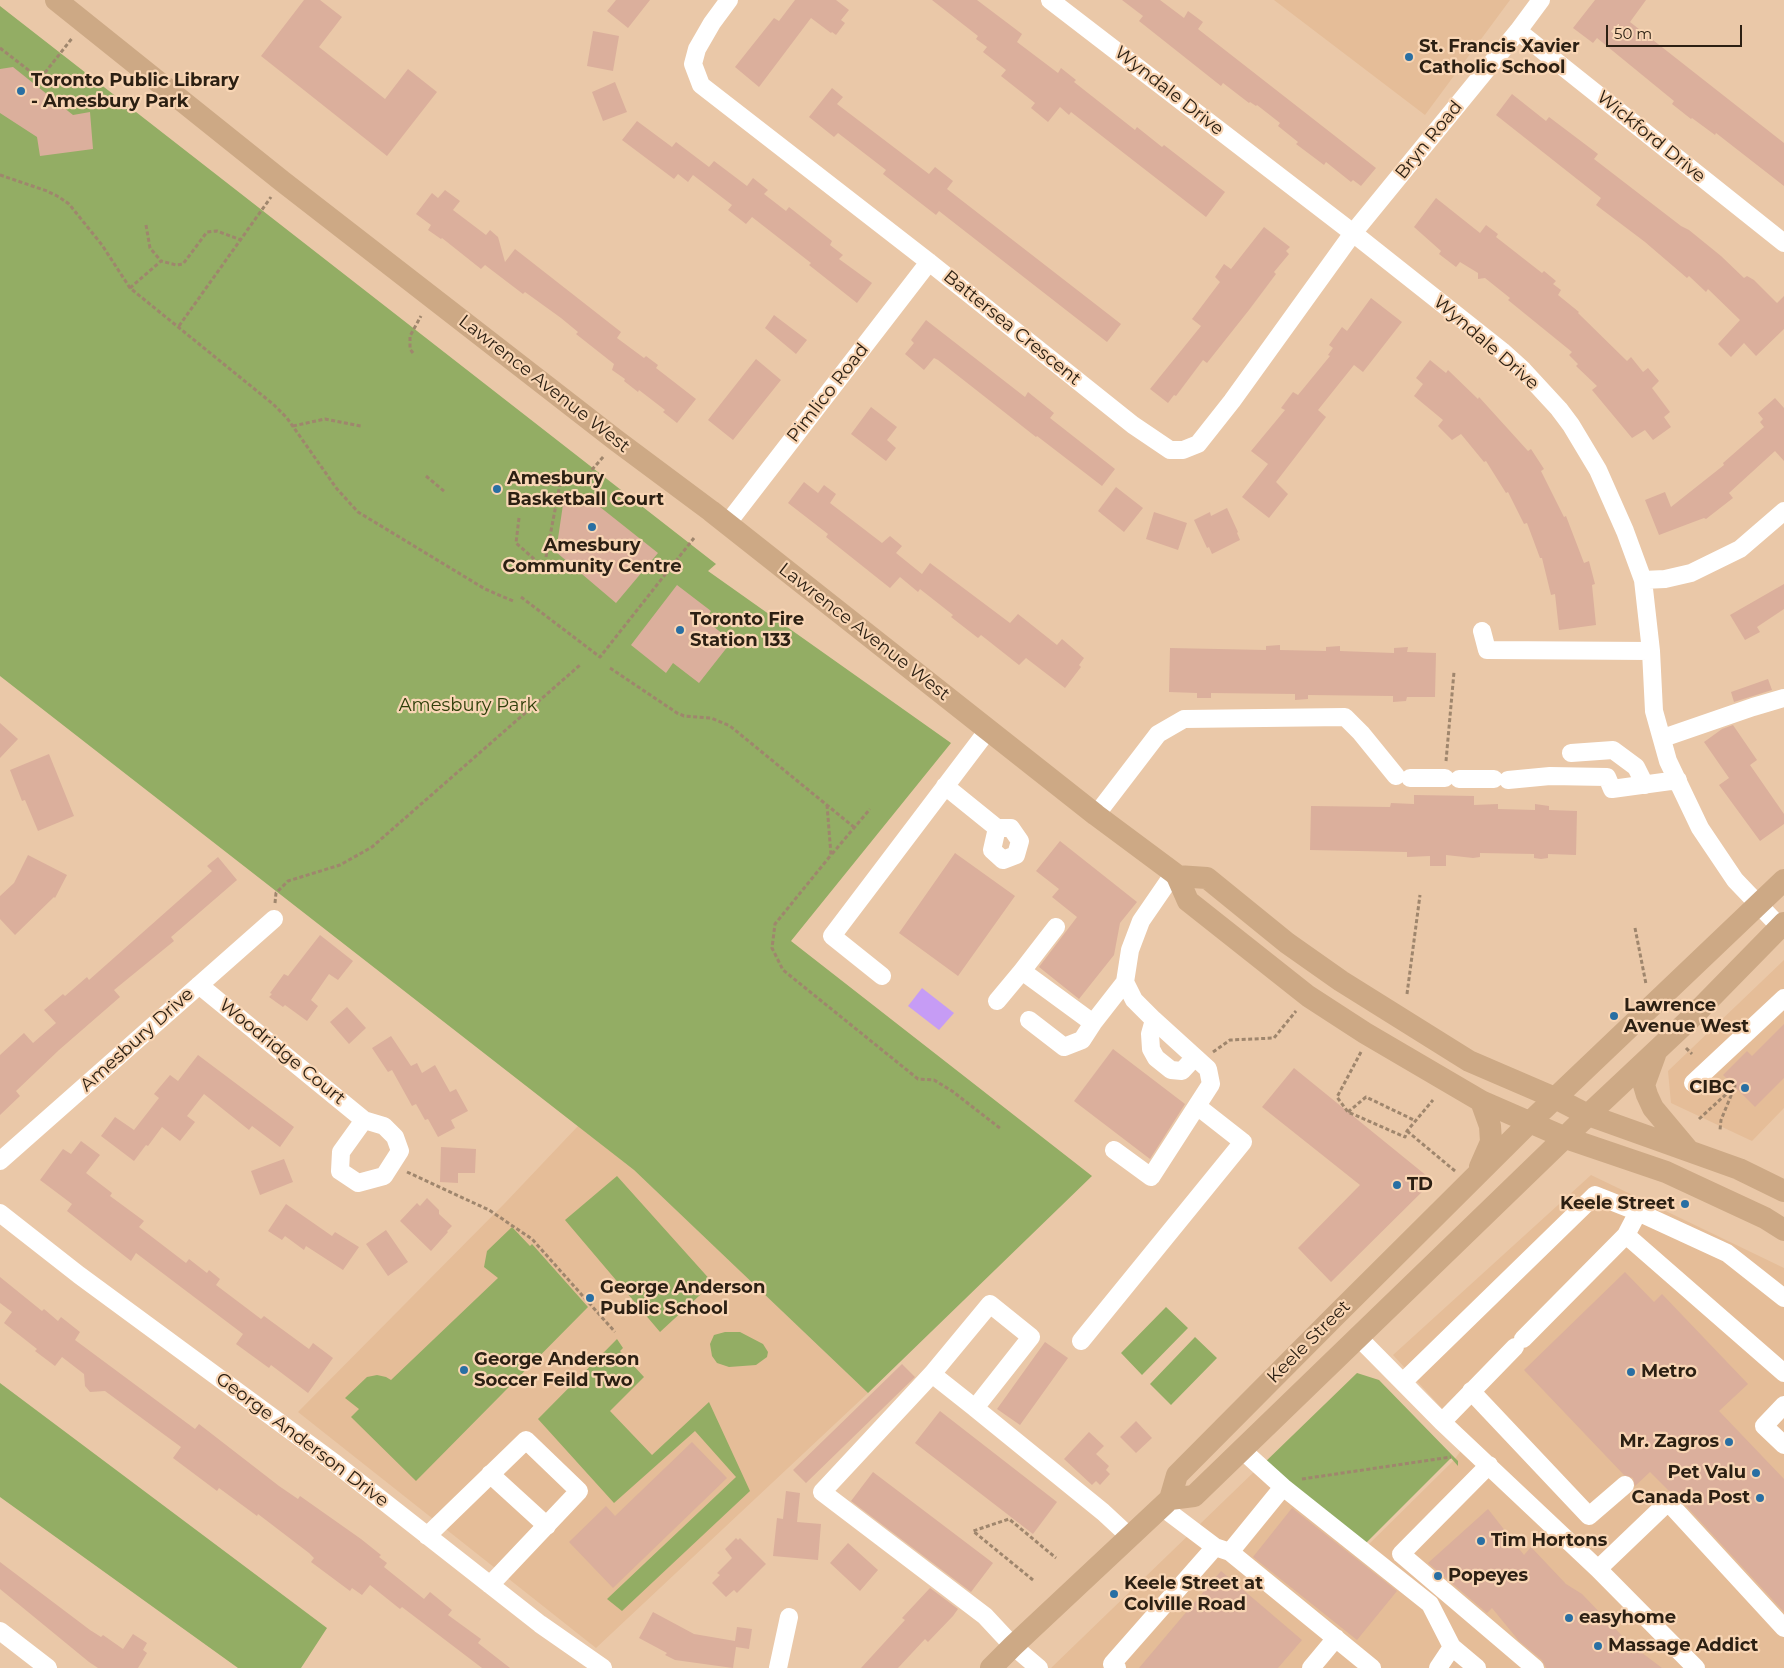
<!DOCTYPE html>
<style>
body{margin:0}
#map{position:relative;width:1784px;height:1668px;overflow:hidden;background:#eac8a8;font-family:Montserrat,sans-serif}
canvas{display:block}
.scale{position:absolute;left:1606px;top:25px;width:136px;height:22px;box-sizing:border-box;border:2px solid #2c2013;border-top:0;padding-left:6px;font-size:15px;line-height:18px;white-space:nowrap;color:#2c2013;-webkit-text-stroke:4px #f8d5b4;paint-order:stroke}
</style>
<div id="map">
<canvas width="1784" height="1668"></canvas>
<div class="scale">50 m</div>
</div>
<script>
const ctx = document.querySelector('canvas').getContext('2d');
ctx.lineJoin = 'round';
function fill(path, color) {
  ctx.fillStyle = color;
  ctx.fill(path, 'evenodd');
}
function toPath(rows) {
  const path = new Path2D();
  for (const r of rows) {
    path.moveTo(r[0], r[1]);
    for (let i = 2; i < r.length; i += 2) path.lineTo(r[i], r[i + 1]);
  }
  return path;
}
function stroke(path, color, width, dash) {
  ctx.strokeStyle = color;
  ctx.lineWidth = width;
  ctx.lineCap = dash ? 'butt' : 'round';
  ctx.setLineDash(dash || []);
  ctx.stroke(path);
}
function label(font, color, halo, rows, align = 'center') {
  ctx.font = font + ' Montserrat,sans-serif';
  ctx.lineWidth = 4.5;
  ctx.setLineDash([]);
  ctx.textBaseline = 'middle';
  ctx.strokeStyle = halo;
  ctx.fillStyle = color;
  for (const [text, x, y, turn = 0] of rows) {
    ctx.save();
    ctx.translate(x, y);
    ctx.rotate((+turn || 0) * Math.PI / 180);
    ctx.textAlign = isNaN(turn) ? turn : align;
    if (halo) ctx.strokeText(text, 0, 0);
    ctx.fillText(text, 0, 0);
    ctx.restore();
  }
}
fill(toPath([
 [1274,0,1510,0,1425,115],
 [1784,960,1784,1108,1752,1141,1671,1103,1668,1071],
 [578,1126,634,1170,868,1393,596,1648,298,1412,505,1203],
 [1591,1175,1784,1268,1784,1668,1051,1668,1259,1467,1362,1551,1454,1460,1470,1439,1393,1355]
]), '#e5bd98');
fill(toPath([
 [0,6,716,564,708,571,951,743,791,941,1092,1176,868,1393,634,1170,0,676],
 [617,1176,713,1283,660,1332,565,1220],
 [512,1227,530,1246,532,1244,588,1307,416,1481,351,1417,359,1409,345,1398,367,1377,377,1375,386,1377,391,1380,498,1278,484,1267,487,1251],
 [1166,1307,1188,1328,1142,1375,1121,1353],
 [725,1332,740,1332,763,1344,768,1352,767,1357,756,1365,729,1367,717,1363,712,1356,710,1344,714,1335],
 [1195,1337,1217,1358,1171,1405,1150,1384],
 [617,1339,623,1348,620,1351,644,1377,610,1411,652,1455,709,1402,750,1491,622,1611,607,1599,736,1477,695,1431,614,1503,538,1419],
 [1357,1373,1379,1380,1453,1456,1458,1461,1458,1466,1451,1458,1363,1546,1261,1466],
 [0,1383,327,1628,301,1668,238,1668,0,1497]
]), '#93ad64');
fill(toPath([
 [922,988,954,1013,939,1030,908,1006]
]), '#c69cf5');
fill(toPath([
 [304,0,320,0,342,17,319,47,385,99,408,69,437,92,387,156,261,56],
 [616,0,650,0,628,28,607,11],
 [795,0,836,0,849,10,841,20,845,23,836,35,832,32,831,33,811,18,759,87,735,67,774,18,779,21],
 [932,0,977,0,1022,34,1017,42,1058,73,1061,68,1076,80,1074,82,1135,130,1137,127,1162,147,1164,145,1225,192,1206,217,1071,112,1069,115,1060,107,1048,122,1031,108,1035,103,1001,76,1006,70,983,52,987,47,976,39,978,36],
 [1122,0,1160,0,1184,18,1188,11,1203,22,1198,29,1376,168,1361,186,1353,180,1351,182,1326,162,1324,165,1296,144,1298,142,1278,126,1280,123,1257,105,1256,106,1250,102,1249,103,1223,83,1221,86,1139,21,1143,16],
 [1595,0,1646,0,1630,22,1784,143,1784,186,1716,133,1715,135,1692,118,1691,119,1672,104,1674,101,1597,38,1593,43,1573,28],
 [593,31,619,36,613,71,587,66],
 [13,67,73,115,90,112,93,149,40,156,37,137,0,113,0,69],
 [615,82,627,112,603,121,592,92],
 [832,88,843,97,837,104,929,174,935,167,953,181,947,189,1121,324,1107,342,939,211,936,215,883,174,886,170,838,133,834,137,809,117],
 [1512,94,1546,121,1549,117,1598,154,1594,159,1681,226,1689,230,1721,256,1744,278,1747,276,1754,280,1777,303,1784,296,1784,329,1756,356,1744,343,1731,357,1718,344,1740,320,1708,289,1706,292,1689,276,1687,278,1645,242,1596,205,1601,198,1496,115],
 [637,121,672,147,676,142,709,167,714,161,747,186,753,178,768,190,764,194,786,211,789,207,832,241,830,245,843,255,839,259,872,283,857,303,809,265,811,263,752,217,746,224,728,210,732,205,693,175,688,182,678,174,674,179,622,140],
 [445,190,460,201,453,210,486,235,490,230,498,237,505,262,515,249,621,332,617,338,644,358,646,356,658,365,656,368,696,399,677,423,663,412,665,410,639,390,638,392,624,381,625,379,612,370,614,364,576,334,578,332,561,318,525,292,523,294,485,265,481,269,442,238,441,239,428,230,431,225,416,214,432,193,438,198],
 [1436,198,1480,233,1486,225,1498,234,1496,237,1542,273,1544,271,1556,281,1553,284,1561,290,1558,295,1579,312,1578,313,1627,361,1631,357,1643,372,1648,368,1659,381,1652,388,1670,412,1664,417,1671,427,1653,440,1645,430,1632,438,1592,390,1597,386,1576,366,1578,364,1569,355,1572,352,1508,300,1510,298,1485,278,1478,279,1478,273,1460,262,1456,267,1439,254,1441,251,1414,227],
 [1264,227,1290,247,1286,251,1289,254,1274,272,1276,274,1249,310,1207,363,1203,360,1176,396,1174,395,1168,403,1150,389,1201,326,1192,319,1220,282,1215,277,1224,264,1231,269],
 [1371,298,1402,322,1363,372,1354,365,1318,410,1326,417,1276,482,1288,494,1269,518,1242,497,1268,464,1251,451,1285,410,1281,408,1293,392,1298,395,1330,356,1328,355,1333,348,1329,345,1342,327,1347,331],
 [774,315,807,340,796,354,765,328],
 [926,320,1025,397,1028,392,1054,413,1050,418,1115,469,1102,486,1037,436,1036,437,938,360,934,358,924,370,905,354,914,343,911,340],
 [756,359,781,380,733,440,708,420],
 [1430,360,1446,373,1448,370,1478,399,1479,397,1528,451,1531,449,1544,469,1541,471,1564,517,1566,516,1584,563,1589,561,1595,584,1592,585,1596,625,1559,630,1555,594,1551,595,1542,558,1540,558,1527,523,1524,524,1508,492,1506,493,1486,461,1484,462,1461,434,1452,440,1438,426,1443,420,1414,396,1423,384,1416,378],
 [1775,398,1784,408,1784,461,1775,451,1729,493,1733,498,1706,519,1704,518,1659,535,1645,500,1665,492,1671,507,1724,465,1723,463,1764,427,1760,422,1763,419,1758,413],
 [871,407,897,427,887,440,896,448,886,461,851,434],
 [804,482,818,493,824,485,836,494,830,503,882,543,890,536,902,546,896,553,922,574,930,563,1010,623,1018,614,1057,645,1062,639,1084,658,1079,665,1081,667,1065,688,1026,658,1019,665,981,635,978,638,951,617,953,615,920,589,918,592,900,577,890,588,826,537,828,534,788,503],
 [1116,487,1143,508,1124,532,1098,511],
 [565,491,595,503,658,553,616,603,556,552],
 [1227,508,1238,532,1237,533,1240,540,1212,554,1209,547,1207,548,1194,520,1210,512,1211,516],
 [1154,512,1187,523,1178,550,1146,539],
 [1784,584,1784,609,1757,627,1760,632,1745,640,1730,615],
 [677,585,711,611,705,620,732,641,699,683,673,663,666,673,631,645],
 [1280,645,1280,650,1326,651,1326,647,1340,646,1340,651,1394,653,1394,648,1408,647,1407,652,1436,653,1435,697,1407,697,1406,701,1393,702,1393,696,1308,695,1308,699,1295,700,1295,694,1211,693,1211,698,1197,698,1197,693,1169,692,1170,648,1266,650,1266,646],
 [1768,679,1772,690,1734,702,1731,692],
 [0,723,18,739,0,758],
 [1733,725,1757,760,1750,765,1784,814,1784,824,1760,841,1719,785,1729,778,1704,742,1722,729],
 [49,754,74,816,38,831,25,800,22,801,10,770],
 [1414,795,1474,796,1474,805,1498,804,1498,809,1535,810,1535,804,1549,806,1549,810,1577,811,1576,855,1548,854,1548,858,1541,859,1534,858,1534,854,1480,853,1480,857,1473,858,1446,855,1446,866,1430,866,1430,856,1407,857,1407,852,1310,850,1311,806,1390,807,1391,803,1414,804],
 [1060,841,1137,902,1120,923,1114,955,1079,999,1039,967,1077,917,1052,897,1059,889,1036,871],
 [955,853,1015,896,958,976,899,933],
 [28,855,67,875,55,898,54,897,15,935,0,919,0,896,14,883],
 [218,857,237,880,171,937,174,941,114,990,120,997,59,1050,16,1091,20,1096,0,1115,0,1055,24,1033,33,1043,56,1023,44,1010,63,994,65,996,87,977,89,980,212,871,207,866],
 [320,935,353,961,338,980,329,974,311,1000,318,1006,307,1021,285,1005,283,1007,269,997,272,994,270,993,284,974,288,976],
 [347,1007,366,1028,349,1044,330,1022],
 [1784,1024,1784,1078,1755,1107,1723,1075,1747,1051,1752,1056],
 [391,1036,411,1066,417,1063,422,1073,435,1065,450,1092,456,1089,468,1111,451,1120,455,1128,438,1137,428,1119,425,1120,416,1104,412,1106,392,1070,388,1072,372,1048],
 [1113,1049,1185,1104,1150,1159,1074,1101],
 [198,1055,294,1127,280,1147,252,1126,249,1130,204,1094,187,1116,195,1122,180,1141,162,1127,148,1146,146,1145,134,1161,101,1136,115,1117,134,1130,159,1098,154,1094,170,1075,178,1081],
 [1294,1068,1433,1181,1331,1282,1298,1248,1360,1185,1262,1107],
 [81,1141,100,1155,86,1173,112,1193,110,1196,144,1221,139,1227,186,1263,189,1259,207,1273,209,1270,220,1279,216,1285,261,1319,264,1316,309,1349,313,1343,333,1358,308,1393,271,1365,269,1368,236,1344,243,1334,136,1253,131,1261,67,1211,72,1204,40,1180,63,1149,71,1154],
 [441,1147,476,1149,475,1173,458,1173,458,1183,440,1182],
 [284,1159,293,1182,260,1195,251,1171],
 [427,1198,439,1210,439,1214,452,1226,447,1231,448,1232,431,1251,400,1221,417,1203,420,1206],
 [286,1204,332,1236,335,1232,359,1247,343,1270,306,1246,304,1250,285,1236,282,1240,268,1231],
 [386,1230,408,1262,388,1276,366,1244],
 [1625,1272,1654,1302,1662,1294,1748,1384,1719,1411,1784,1479,1784,1612,1676,1495,1670,1492,1650,1472,1635,1486,1633,1478,1624,1475,1524,1370],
 [0,1277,42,1311,44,1309,58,1321,61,1317,80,1332,75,1340,195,1429,199,1424,279,1486,298,1499,300,1496,361,1539,381,1555,379,1557,387,1563,384,1567,424,1599,430,1592,452,1610,448,1615,481,1639,478,1643,510,1668,482,1668,402,1607,400,1609,370,1585,362,1595,352,1588,350,1591,311,1562,314,1558,309,1553,258,1514,257,1516,219,1488,217,1491,173,1458,181,1447,105,1391,90,1392,85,1386,84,1374,62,1357,55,1366,35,1351,37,1349,4,1323,12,1312,0,1303],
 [1045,1342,1068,1358,1020,1425,997,1409],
 [902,1364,915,1377,806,1483,793,1470],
 [940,1411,1057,1502,1033,1534,915,1443],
 [1136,1421,1152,1438,1136,1453,1120,1437],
 [1089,1432,1104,1446,1096,1454,1109,1466,1106,1470,1110,1474,1100,1485,1096,1481,1092,1485,1064,1459],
 [692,1442,727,1478,613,1588,569,1542,606,1506,615,1516],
 [873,1472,993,1563,971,1592,851,1501],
 [786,1491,800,1493,797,1522,821,1524,818,1560,773,1556,777,1518,783,1519],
 [1292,1508,1397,1591,1357,1640,1253,1557],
 [1488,1509,1524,1555,1531,1547,1566,1584,1582,1594,1629,1643,1662,1668,1546,1668,1542,1660,1519,1641,1492,1608,1487,1613,1428,1563],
 [736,1538,738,1540,740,1538,766,1564,737,1593,734,1590,726,1597,712,1583,720,1575,717,1573,732,1558,725,1549],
 [848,1543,878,1570,860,1591,830,1563],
 [0,1562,90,1630,101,1637,103,1635,123,1649,133,1634,147,1643,143,1650,147,1653,138,1668,98,1668,89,1662,0,1589],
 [1221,1571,1302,1640,1278,1668,1139,1668],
 [930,1588,958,1609,953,1616,928,1642,925,1639,898,1668,861,1668,905,1620,902,1618],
 [653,1612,694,1634,735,1641,737,1627,752,1629,749,1649,736,1647,733,1668,675,1660,665,1655,667,1653,639,1638]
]), '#dbaf9c');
stroke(toPath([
 [0,48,40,79,73,37],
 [0,175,47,191,59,197,69,204,102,245,130,288,273,404,287,418,337,489,358,512,485,589,513,601],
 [146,225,150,248,161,261],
 [130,288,161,261,176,265,183,264,207,232,217,231,241,240],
 [179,326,271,197],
 [413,353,410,349,410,336,421,316],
 [293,426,325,419,361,426],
 [426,476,445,492],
 [550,482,560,484,589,473,604,456],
 [519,518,516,543,541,565],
 [546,557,560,484],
 [521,597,600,657,694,538],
 [610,668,677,713,684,716,711,718,730,726,855,828],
 [1446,761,1454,672],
 [827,805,831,855,775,924,772,948,783,970,918,1079,934,1080,952,1091,1001,1129],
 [832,854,870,809],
 [275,903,276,893,288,881,340,865,372,847,580,665],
 [1635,928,1646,984],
 [1407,994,1420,895],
 [1686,1048,1692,1054],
 [1213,1052,1230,1040,1274,1038,1296,1011],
 [1361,1052,1337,1097,1348,1112,1405,1137,1407,1131,1433,1100],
 [1718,1081,1729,1092],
 [1348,1112,1366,1097,1416,1121],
 [1699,1119,1735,1086,1721,1120,1720,1130],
 [1407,1131,1455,1171],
 [407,1172,489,1210,532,1239,615,1332],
 [1302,1479,1451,1457],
 [1033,1580,973,1531,1009,1519,1056,1558]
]), '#9f866d', 3, [4, 2.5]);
stroke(toPath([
 [729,0,712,23,697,49,693,64,701,85,929,262,1133,425,1170,450,1183,450,1198,444,1232,401,1353,233,1518,31,1541,0],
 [1050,0,1353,233,1502,351,1523,370,1559,409,1571,425,1598,470,1625,531,1643,580,1651,651,1654,711,1668,761,1700,828,1735,880,1780,927,1784,929],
 [1518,31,1784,243],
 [727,524,929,262],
 [1643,580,1665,579,1691,573,1740,549,1784,511],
 [1482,631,1487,650,1651,651],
 [1663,738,1753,707,1784,698],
 [1571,753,1613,750,1636,767,1645,785],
 [1410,778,1445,778],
 [1459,779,1494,779],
 [1508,780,1550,776,1607,777,1612,789,1678,780],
 [945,786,997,828,1011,828,1020,841,1016,855,1003,860,992,850,997,828],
 [1096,815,1158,734,1184,719,1345,717,1361,733,1396,776],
 [1022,971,1056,927],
 [882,976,832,936,988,730],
 [199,985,364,1120,341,1152,340,1171,358,1183,384,1176,400,1151,395,1137,384,1126,364,1120],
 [997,1001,1022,971,1093,1023,1125,982],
 [1029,1020,1064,1047,1082,1040,1093,1023],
 [1154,1020,1150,1034,1151,1049,1156,1058,1171,1070,1182,1071,1195,1057],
 [1693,1083,1784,998],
 [1114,1150,1151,1177,1211,1084,1208,1069,1154,1020,1134,1000,1125,982,1130,950,1141,921,1174,873],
 [0,1161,274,919],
 [0,1213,79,1275,336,1464,540,1624,603,1668],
 [1626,1235,1784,1373],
 [1359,1338,1442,1422,1598,1569,1696,1668],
 [1523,1339,1626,1235,1638,1212],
 [1081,1341,1243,1142,1197,1106],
 [932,1374,975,1408],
 [1403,1382,1595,1195,1638,1212,1727,1253,1784,1298],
 [1471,1391,1589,1516,1625,1485],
 [1784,1405,1764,1426,1784,1445],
 [1442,1422,1515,1347],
 [1242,1450,1283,1487,1430,1604,1452,1647],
 [1489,1465,1401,1554,1535,1668],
 [490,1474,547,1526],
 [1162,1507,1215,1547,1230,1552,1372,1668],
 [427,1536,526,1440,579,1491,490,1585],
 [1230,1552,1283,1487],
 [1598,1569,1668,1502,1784,1628],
 [0,1631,48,1668],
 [778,1668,789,1617],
 [1039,1668,1013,1646,985,1616,822,1492,932,1374,990,1304,1031,1337,975,1408,1103,1512,1130,1537],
 [1117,1668,1112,1664,1215,1547],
 [1311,1668,1336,1638],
 [1438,1668,1452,1647,1477,1668]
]), '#fff', 18);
stroke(toPath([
 [56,0,282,181,617,441,711,511,1096,815,1174,873,1177,876,1188,901,1308,996,1365,1033,1481,1101,1566,1138,1666,1172,1765,1218,1784,1230],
 [1177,876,1207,878,1287,943,1341,981,1469,1061,1555,1098,1588,1115,1739,1169,1784,1191],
 [1655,1055,1644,1085,1647,1095,1653,1108,1689,1151],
 [1480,1167,1491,1142,1490,1126,1481,1101],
 [1170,1499,1194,1496,1588,1115,1689,1020,1784,923],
 [991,1668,1013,1646,1170,1499,1177,1475,1335,1316,1530,1122,1784,880]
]), '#cda985', 22);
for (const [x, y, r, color] of [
 [1409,57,5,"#296fa3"],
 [21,91,5,"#296fa3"],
 [497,489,5,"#296fa3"],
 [592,527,5,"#296fa3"],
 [680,630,5,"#296fa3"],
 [1614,1016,5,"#296fa3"],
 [1745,1088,5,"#296fa3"],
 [1397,1185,5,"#296fa3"],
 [1685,1204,5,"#296fa3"],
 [590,1298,5,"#296fa3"],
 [464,1370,5,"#296fa3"],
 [1631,1372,5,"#296fa3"],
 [1729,1442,5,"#296fa3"],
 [1756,1473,5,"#296fa3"],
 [1760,1498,5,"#296fa3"],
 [1481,1541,5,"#296fa3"],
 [1438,1576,5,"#296fa3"],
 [1114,1594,5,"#296fa3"],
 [1569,1618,5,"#296fa3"],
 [1598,1646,5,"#296fa3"]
]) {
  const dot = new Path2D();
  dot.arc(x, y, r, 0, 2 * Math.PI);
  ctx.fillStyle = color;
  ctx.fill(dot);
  stroke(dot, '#f8d5b4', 2);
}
label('bold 18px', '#2c2013', '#f8d5b4', [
 ["St. Francis Xavier",1419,47],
 ["Catholic School",1419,68],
 ["Toronto Public Library",31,81],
 ["- Amesbury Park",31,102],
 ["Amesbury",507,479],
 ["Basketball Court",507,500],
 ["Amesbury",592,546,"center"],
 ["Community Centre",592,567,"center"],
 ["Toronto Fire",690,620],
 ["Station 133",690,641],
 ["Lawrence",1624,1006],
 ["Avenue West",1624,1027],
 ["CIBC",1735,1088,"right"],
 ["TD",1407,1185],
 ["Keele Street",1675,1204,"right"],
 ["George Anderson",600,1288],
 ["Public School",600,1309],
 ["George Anderson",474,1360],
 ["Soccer Feild Two",474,1381],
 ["Metro",1641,1372],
 ["Mr. Zagros",1719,1442,"right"],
 ["Pet Valu",1746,1473,"right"],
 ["Canada Post",1750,1498,"right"],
 ["Tim Hortons",1491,1541],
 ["Popeyes",1448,1576],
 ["Keele Street at",1124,1584],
 ["Colville Road",1124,1605],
 ["easyhome",1579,1618],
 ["Massage Addict",1608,1646]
], 'left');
label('18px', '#2c2013', '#f8d5b4', [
 ["Wyndale Drive",1169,91,38],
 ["Wickford Drive",1651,137,39],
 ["Bryn Road",1429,140,-51],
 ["Battersea Crescent",1012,328,39],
 ["Wyndale Drive",1486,343,41],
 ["Lawrence Avenue West",544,384,38],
 ["Pimlico Road",828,393,-52],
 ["Lawrence Avenue West",864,632,38],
 ["Amesbury Drive",137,1040,-42],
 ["Woodridge Court",282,1052,39],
 ["Keele Street",1309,1342,-45],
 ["George Anderson Drive",302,1440,37]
]);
label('18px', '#2f3f0a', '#f8d5b4', [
 ["Amesbury Park",468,706]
]);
</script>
